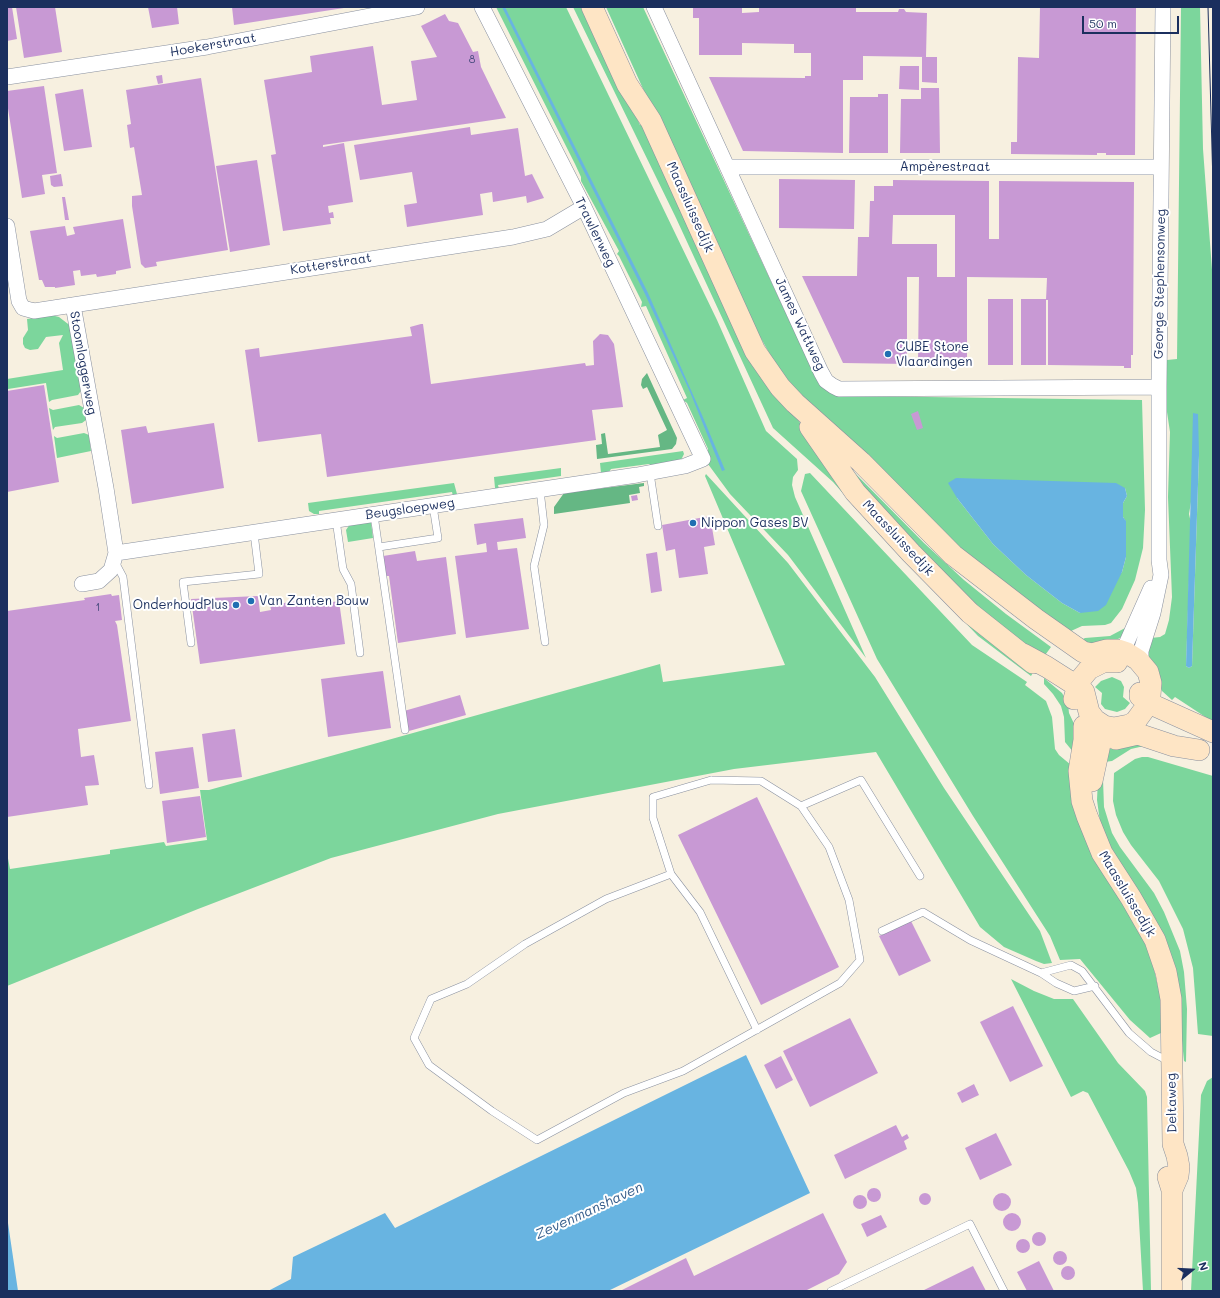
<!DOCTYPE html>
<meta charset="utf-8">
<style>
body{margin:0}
#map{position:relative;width:1220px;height:1298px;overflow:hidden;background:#f7f0e0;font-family:Mali,sans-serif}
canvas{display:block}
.frame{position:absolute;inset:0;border:8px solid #1b2f5e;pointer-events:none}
.north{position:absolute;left:1172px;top:1250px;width:40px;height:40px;-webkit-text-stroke:3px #fff;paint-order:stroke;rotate:72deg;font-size:11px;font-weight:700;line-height:16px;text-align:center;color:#1b2f5e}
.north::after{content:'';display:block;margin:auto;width:14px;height:18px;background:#1b2f5e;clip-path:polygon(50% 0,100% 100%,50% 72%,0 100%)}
.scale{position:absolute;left:1082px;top:16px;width:97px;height:18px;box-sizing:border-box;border:2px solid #1b2f5e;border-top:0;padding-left:5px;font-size:12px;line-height:14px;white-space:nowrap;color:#1b2f5e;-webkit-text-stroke:3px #fff;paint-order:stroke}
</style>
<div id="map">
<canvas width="1220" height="1298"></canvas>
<div class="frame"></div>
<div class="north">N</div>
<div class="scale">50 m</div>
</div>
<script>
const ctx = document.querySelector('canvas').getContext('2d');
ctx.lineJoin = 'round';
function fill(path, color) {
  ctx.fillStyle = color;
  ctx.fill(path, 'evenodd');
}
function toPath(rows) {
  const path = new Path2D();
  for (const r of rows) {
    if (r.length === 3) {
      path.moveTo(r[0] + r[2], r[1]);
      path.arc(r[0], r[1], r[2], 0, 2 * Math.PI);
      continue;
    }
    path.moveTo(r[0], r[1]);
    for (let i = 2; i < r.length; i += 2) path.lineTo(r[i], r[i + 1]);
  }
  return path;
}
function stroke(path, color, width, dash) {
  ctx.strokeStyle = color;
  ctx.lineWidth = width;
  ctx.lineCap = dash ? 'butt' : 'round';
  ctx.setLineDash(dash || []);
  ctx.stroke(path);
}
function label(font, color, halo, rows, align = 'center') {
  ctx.font = font + ' Mali,sans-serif';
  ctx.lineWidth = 4;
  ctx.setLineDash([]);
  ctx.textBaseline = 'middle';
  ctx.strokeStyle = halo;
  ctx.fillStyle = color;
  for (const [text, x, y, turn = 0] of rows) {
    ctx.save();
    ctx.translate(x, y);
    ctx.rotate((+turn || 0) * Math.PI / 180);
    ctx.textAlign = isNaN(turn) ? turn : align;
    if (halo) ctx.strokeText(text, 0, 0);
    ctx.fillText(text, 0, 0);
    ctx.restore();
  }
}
fill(toPath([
 [496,7,566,7,717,320,766,431,797,459,798,470,793,477,792,485,795,497,866,658,788,555,730,494,708,464,708,449,687,403,683,400,687,398,646,306,641,307,642,302,619,256,617,254,619,251,581,181,581,177,575,164],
 [573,7,585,7,640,125,646,123,770,383,804,428,1034,671,1031,676,978,636,856,508,833,482,773,428,676,218],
 [606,7,643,7,818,382,856,396,1142,400,1145,510,1143,548,1135,580,1122,609,1111,623,1105,625,1082,626,1071,631,979,571,791,386,772,358,749,317,707,230],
 [1125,488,1127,496,1123,503,1123,517,1126,522,1126,557,1122,572,1080,613,1062,603,1026,575,993,544,957,498],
 [1181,7,1200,7,1203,149,1213,283,1213,722,1175,697,1172,700,1162,691,1149,657,1149,649,1151,638,1160,637,1165,634,1169,620,1172,597,1168,497,1170,432,1167,412,1167,360,1177,359],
 [1199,454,1192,666,1189,668,1186,666,1191,523,1189,514],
 [51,315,59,317,72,327,83,388,78,395,52,400,49,402,46,383,8,389,7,379,63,370,59,343,63,335,46,337,38,349,30,350,25,348,23,344,23,338,28,330,27,319],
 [79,405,84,408,88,415,86,420,82,423,55,427,53,430,49,408,53,410],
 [84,433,89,435,91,451,57,458,54,436,57,438],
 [683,451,684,454,680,462,655,468,649,464,611,469,607,475,603,475,601,473,600,463],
 [835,453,924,543,964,580,1006,614,1051,647,1043,658,953,589],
 [561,468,561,476,498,485,499,489,495,488,494,477],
 [810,473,972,645,1027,682,1025,685,1046,701,1052,717,1055,749,1059,755,1071,765,1150,951,1163,1009,1161,1033,1150,1038,1130,1020,1080,959,1060,960,1050,936,973,816,877,659,801,491,805,474],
 [706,474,788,563,875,677,944,788,1040,931,1052,963,1044,964,1036,961,1004,947,980,927,876,752,734,769,498,814,331,858,198,909,7,986,7,853,10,869,110,854,110,850,164,842,166,846,207,840,200,790,209,790,660,664,663,682,785,665,705,476],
 [454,483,457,494,453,496,452,492,319,511,319,514,314,514,309,511,308,503],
 [371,522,373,538,348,542,346,530,350,524],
 [1127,627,1123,636,1113,642,1097,645,1077,642,1085,638,1110,636],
 [1112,677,1121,681,1124,687,1123,697,1130,703,1125,709,1117,712,1105,709,1101,704,1102,693,1095,687,1101,681],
 [1044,678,1062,693,1068,704,1069,713,1076,728,1074,753,1065,742,1064,717,1061,706,1053,694,1044,684],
 [1130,743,1144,746,1131,749,1112,761,1104,762,1104,753,1113,747],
 [1142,757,1148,757,1213,776,1213,1036,1198,1034,1193,968,1183,929,1159,881,1131,845,1123,832,1116,815,1113,801,1114,773,1135,759],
 [1098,778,1103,779,1104,807,1112,833,1120,847,1154,893,1164,912,1180,951,1184,972,1187,1009,1186,1062,1184,1061,1181,1031,1100,822,1097,800],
 [1011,979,1034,991,1054,999,1073,999,1118,1063,1145,1091,1147,1097,1151,1291,1143,1291,1138,1203,1136,1188,1129,1171,1088,1093,1083,1091,1071,1097],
 [1213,1077,1213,1291,1191,1291,1201,1095,1207,1081]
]), '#7cd69c');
fill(toPath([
 [647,373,677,438,676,444,672,449,597,459,596,445,602,444,601,434,605,433,608,454,660,447,658,435,667,430,647,387,643,389,641,385,642,379],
 [644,483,644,486,639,487,640,493,629,495,630,503,554,514,554,507,564,493]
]), '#65b784');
fill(toPath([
 [502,7,505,7,648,293,702,415,725,470,722,471,690,392,645,294],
 [1193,413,1198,414,1199,454,1192,666,1189,668,1186,666],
 [956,478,1116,483,1125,488,1127,496,1123,503,1123,517,1126,521,1126,557,1122,572,1106,605,1098,611,1080,613,1062,603,1026,575,993,544,957,498,948,483],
 [746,1055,810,1193,608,1291,268,1291,291,1279,293,1257,385,1213,395,1228],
 [7,1217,8,1223,18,1291,7,1291]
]), '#68b4e1');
fill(toPath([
 [7,7,12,7,17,39,7,41],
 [16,7,55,7,62,52,24,58],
 [148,7,177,7,179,24,152,28],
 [232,7,344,7,344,8,234,25],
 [693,7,742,7,742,13,759,12,759,7,856,7,856,12,898,12,899,9,904,9,906,12,927,13,926,57,863,56,863,80,843,80,843,153,743,151,709,77,805,78,805,76,811,76,811,53,794,53,794,44,742,43,742,55,699,55,699,18,693,18],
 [1040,7,1136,7,1135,155,1106,155,1106,153,1097,153,1097,155,1011,154,1011,142,1017,142,1018,57,1039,58],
 [445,14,449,21,458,23,473,52,478,51,481,67,506,118,323,145,323,147,344,143,353,202,328,206,329,213,333,212,334,218,330,218,331,224,283,231,271,155,276,154,264,80,312,72,310,56,373,46,382,105,417,100,411,61,437,57,421,26],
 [922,57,937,57,937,83,922,82],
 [900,66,919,66,919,90,899,89],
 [162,75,163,83,158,84,156,76],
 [201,78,228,250,156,262,157,266,145,268,141,264,132,206,132,196,142,195,134,147,130,148,127,125,131,124,126,90],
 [44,86,57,173,42,175,45,194,22,198,7,102,7,91],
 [921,88,939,88,940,153,900,153,901,99,921,99],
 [83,89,92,147,64,151,55,94],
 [878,94,888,94,888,153,849,153,850,97,878,97],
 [470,127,471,135,518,128,525,176,532,174,544,198,527,203,526,196,493,202,492,192,480,194,483,215,407,227,404,205,417,203,412,172,360,180,354,145],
 [257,160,270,245,230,252,216,166],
 [61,174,63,186,54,187,51,185,50,176],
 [779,179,855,180,854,229,779,228],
 [893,180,989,181,989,239,999,239,999,181,1134,182,1133,355,1131,355,1131,368,1124,368,1124,366,1048,365,1048,300,1046,300,1047,278,967,277,967,363,918,363,919,277,907,277,907,364,843,363,802,276,857,276,858,237,869,237,870,201,874,201,874,186,893,186],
 [893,215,955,215,955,277,937,277,937,244,892,244],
 [62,197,65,197,69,220,65,220],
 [123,219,131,268,116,271,116,274,97,277,96,274,81,276,80,270,73,271,75,285,55,288,55,287,45,287,42,280,39,280,30,231,65,226,67,236,75,234,73,227],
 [988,299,1013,299,1013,365,988,365],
 [1021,299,1046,299,1046,365,1021,365],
 [421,324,423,324,431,384,585,363,586,366,594,365,593,341,600,334,608,335,614,344,623,407,592,410,596,440,327,477,321,434,258,442,245,350,259,348,260,357,412,336,410,327],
 [44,385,59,482,7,492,7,391],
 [918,411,923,428,917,430,911,414],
 [214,423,224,488,132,504,121,430,146,426,148,433],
 [637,495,638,500,632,501,631,496],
 [710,516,715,545,704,547,708,574,679,578,675,549,666,551,662,525],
 [523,518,526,538,497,542,498,550,517,548,529,629,466,638,455,556,487,552,486,543,477,545,474,524],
 [415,551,417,561,446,557,456,634,398,643,389,576,385,576,383,556],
 [657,552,662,591,651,593,646,554],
 [111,594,112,596,119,595,122,620,115,621,117,625,131,721,78,729,81,757,94,755,99,785,85,786,88,805,7,817,7,611,85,600,84,598],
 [258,596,260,612,271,610,270,605,305,600,306,606,339,601,345,644,200,664,191,599],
 [383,671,391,728,328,737,321,679],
 [460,695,466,715,409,731,404,711],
 [235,729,242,777,208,782,202,734],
 [193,747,199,788,160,794,155,752],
 [200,796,206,837,167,843,162,801],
 [757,797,839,967,761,1005,678,835],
 [911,921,931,961,899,976,879,936],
 [1013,1006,1043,1066,1010,1082,980,1022],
 [850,1018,878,1073,810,1107,783,1051],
 [781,1056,793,1080,776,1089,764,1065],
 [974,1084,979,1095,962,1103,957,1093],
 [896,1125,902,1137,907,1134,909,1138,904,1141,907,1149,845,1179,834,1155],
 [996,1133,1012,1165,980,1180,965,1148],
 [874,1195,7],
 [1002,1202,9],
 [925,1199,6],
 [860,1202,7],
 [1012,1222,9],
 [823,1213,847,1262,839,1274,805,1291,620,1291,686,1258,694,1276],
 [881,1215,887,1227,867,1237,861,1224],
 [1039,1239,7],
 [1023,1246,7],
 [1060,1258,7],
 [1039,1261,1054,1291,1027,1291,1017,1272],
 [973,1266,986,1291,922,1291],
 [1068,1273,7]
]), '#c899d4');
const lane = toPath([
 [650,473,658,526],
 [540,490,544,525,534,566,545,642],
 [374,515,405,730],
 [336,520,343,569,351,584,360,653],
 [379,547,438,538,433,506],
 [115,562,123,577,149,785],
 [191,643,183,582,259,574,254,533],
 [711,780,761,781,801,806,829,847,849,900,860,960,840,983,683,1071,624,1093,537,1140,492,1111,429,1065,414,1038,431,999,467,984,525,944,606,899,671,874,653,818,653,797,711,780],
 [801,806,861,780,920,876],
 [671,874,700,912,757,1030],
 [882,931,923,912,970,940,1041,973,1056,983,1074,991,1095,986],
 [1041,973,1071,965,1082,971,1129,1033,1151,1052,1170,1062],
 [831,1291,970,1224,1004,1291]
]);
const street = toPath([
 [654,7,821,372,826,381,833,386,839,389,1159,387],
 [7,77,207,47,417,7],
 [729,167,1161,167],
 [7,226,19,301,23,308,34,311,73,305,106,488,116,553,111,570,99,581,82,584],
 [73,305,513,237,547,229,584,207],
 [116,553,637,475,685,466,703,459,584,207,482,7],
 [1123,651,1151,588],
 [1141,663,1141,651,1153,613,1161,575,1159,560,1159,387,1163,7]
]);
const secondary = toPath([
 [592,7,627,84,651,121,755,351,780,387,795,403,861,462,953,555,1036,619,1083,652,1092,654,1107,650,1118,650,1127,653,1138,660,1148,672,1151,683,1150,696,1146,707,1135,722,1129,725,1114,728,1104,726,1095,720,1089,712,1084,692,1080,688,1047,667,1023,654],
 [810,427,855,492,911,553,970,613,1033,663],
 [1140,693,1140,696,1153,705,1213,732],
 [1074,699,1079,681,1089,669,1103,662,1117,662],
 [1084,726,1084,740,1079,771,1082,801,1087,816,1102,853,1131,898,1155,940,1166,972,1171,999,1173,1144,1177,1156,1179,1167,1178,1176,1172,1190],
 [1116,739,1138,734,1174,746,1199,750],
 [1092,781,1100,744,1106,734,1114,728],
 [1168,1177,1172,1190,1172,1291]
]);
stroke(lane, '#89909f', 8);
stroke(street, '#89909f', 16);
stroke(secondary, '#89909f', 22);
stroke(lane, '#fff', 7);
stroke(street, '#fff', 15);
stroke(secondary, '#fee5c5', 21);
stroke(toPath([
 [1208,7,1213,184]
]), '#1b2f5e', 1);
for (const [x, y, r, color] of [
 [888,354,4,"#1f6fb2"],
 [693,523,4,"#1f6fb2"],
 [251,601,4,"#1f6fb2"],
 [236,605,4,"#1f6fb2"]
]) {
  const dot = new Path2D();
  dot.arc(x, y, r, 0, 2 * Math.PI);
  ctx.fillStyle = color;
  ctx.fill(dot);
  stroke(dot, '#fff', 1.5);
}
label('11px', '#464a7c', null, [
 ["8",472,60],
 ["1",98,608]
]);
label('13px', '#1b2f5e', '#fff', [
 ["Hoekerstraat",213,45,-10],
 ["Ampèrestraat",945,167],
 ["Maassluissedijk",690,207,66],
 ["Trawlerweg",595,232,64],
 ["Kotterstraat",331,264,-9],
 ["George Stephensonweg",1160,284,-89],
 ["James Wattweg",800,324,65],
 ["Stoomloggerweg",83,363,80],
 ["Beugsloepweg",410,509,-8],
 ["Maassluissedijk",898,538,47],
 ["Maassluissedijk",1127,894,59],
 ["Deltaweg",1172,1103,-91]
]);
label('13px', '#1b2f5e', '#fff', [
 ["CUBE Store",896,347],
 ["Vlaardingen",896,362],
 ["Nippon Gases BV",701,523],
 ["Van Zanten Bouw",259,601],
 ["OnderhoudPlus",228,605,"right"]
], 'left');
label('italic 14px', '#365e8c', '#fff', [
 ["Zevenmanshaven",589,1211,-25]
]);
</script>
